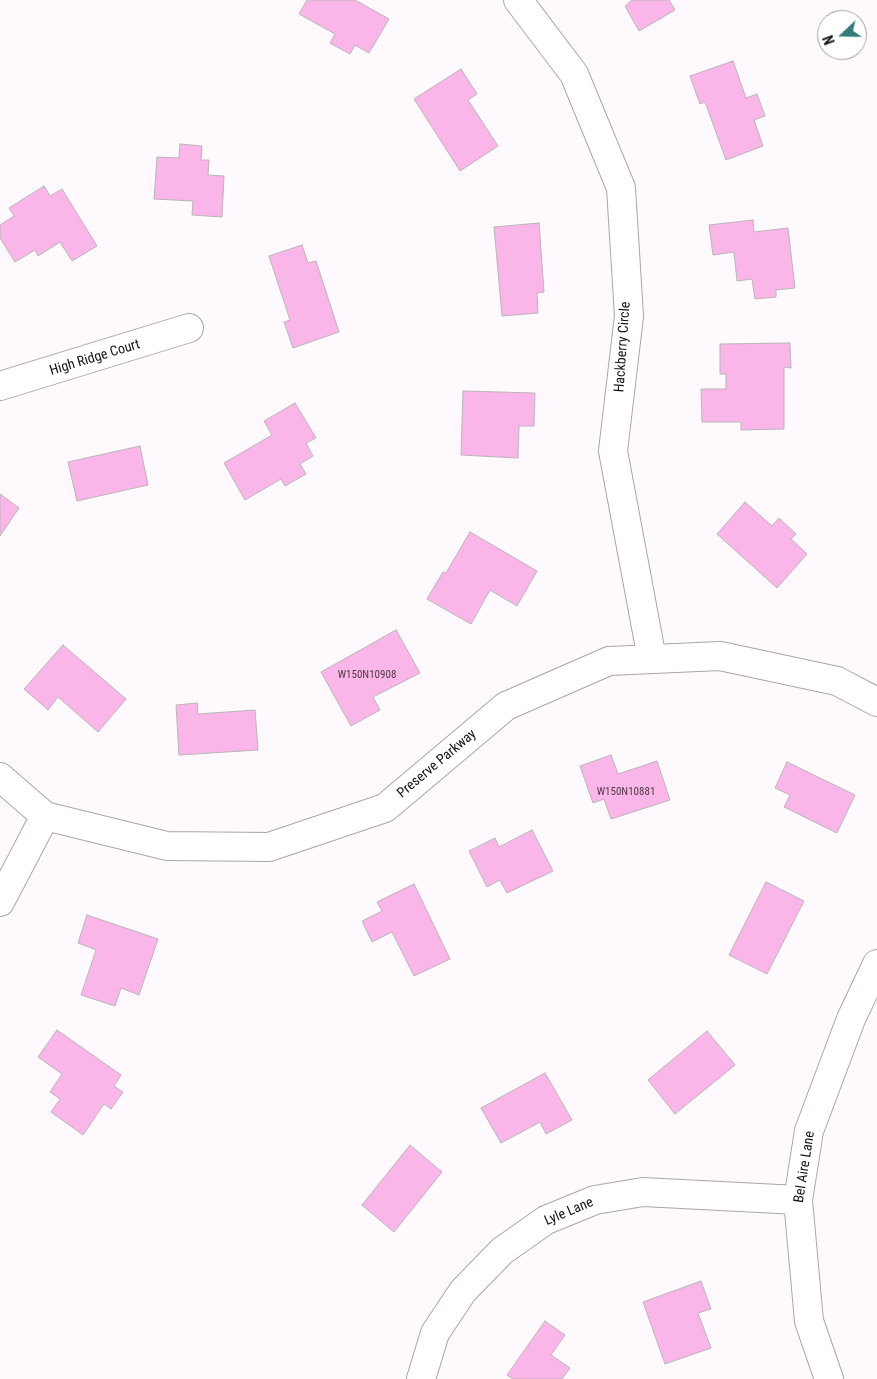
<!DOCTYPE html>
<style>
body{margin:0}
#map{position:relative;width:877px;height:1379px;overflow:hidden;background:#fdf9fc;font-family:"Roboto Condensed",sans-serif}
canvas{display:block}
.north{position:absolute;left:817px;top:10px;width:50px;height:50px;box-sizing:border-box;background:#fff;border:1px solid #a1a0a0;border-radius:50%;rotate:249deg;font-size:14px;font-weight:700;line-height:20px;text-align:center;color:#131112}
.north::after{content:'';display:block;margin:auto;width:18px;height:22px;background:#327c7c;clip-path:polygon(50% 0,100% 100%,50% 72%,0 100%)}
</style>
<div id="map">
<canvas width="877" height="1379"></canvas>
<div class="north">N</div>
</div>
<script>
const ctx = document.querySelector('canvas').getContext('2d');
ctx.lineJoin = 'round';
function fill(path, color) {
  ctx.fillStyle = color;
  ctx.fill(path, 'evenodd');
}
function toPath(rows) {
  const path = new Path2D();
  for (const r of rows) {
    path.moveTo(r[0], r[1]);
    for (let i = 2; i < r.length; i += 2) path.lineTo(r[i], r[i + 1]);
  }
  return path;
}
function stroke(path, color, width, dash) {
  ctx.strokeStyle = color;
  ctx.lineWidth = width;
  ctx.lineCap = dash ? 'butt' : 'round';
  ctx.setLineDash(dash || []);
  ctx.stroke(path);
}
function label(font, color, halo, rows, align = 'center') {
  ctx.font = font + ' "Roboto Condensed",sans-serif';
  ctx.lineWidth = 4;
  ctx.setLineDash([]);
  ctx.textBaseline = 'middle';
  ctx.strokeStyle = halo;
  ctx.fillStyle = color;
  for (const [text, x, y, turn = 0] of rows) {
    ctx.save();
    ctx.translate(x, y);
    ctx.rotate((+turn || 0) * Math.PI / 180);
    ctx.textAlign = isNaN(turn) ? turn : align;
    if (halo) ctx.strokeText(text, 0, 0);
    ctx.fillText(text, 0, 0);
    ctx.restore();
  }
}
const building = toPath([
 [307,0,355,0,389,19,369,53,355,45,350,54,330,43,335,34,299,14,307,0],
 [632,0,669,0,675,10,639,31,625,6,632,0],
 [733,61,746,98,757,94,765,116,754,120,763,146,726,160,705,102,700,104,690,76,733,61],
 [461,69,477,94,468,100,498,146,460,171,414,99,461,69],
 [180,144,202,146,201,160,209,160,208,175,224,176,222,217,192,215,193,201,154,199,157,157,179,158,180,144],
 [44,186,50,196,62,189,97,246,72,261,60,242,38,256,35,250,15,262,0,238,0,225,14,216,9,208,44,186],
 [753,220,754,232,788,228,795,288,776,290,776,297,755,299,752,279,737,281,734,252,713,255,709,225,753,220],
 [539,223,544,292,537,293,538,313,502,316,494,227,539,223],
 [302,245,308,263,316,261,339,332,293,348,284,322,290,320,269,256,302,245],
 [790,343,791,368,784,367,784,429,741,430,741,422,702,422,701,389,726,389,726,374,720,374,720,344,790,343],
 [463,391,535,393,534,426,519,426,518,458,461,455,463,391],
 [295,403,316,438,306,443,313,456,300,464,306,474,285,486,281,479,245,500,224,463,272,435,264,421,295,403],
 [140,446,148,485,77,501,68,462,140,446],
 [0,494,19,508,0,536,0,494],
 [745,502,772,526,779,518,796,534,791,539,807,554,777,588,717,534,745,502],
 [470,532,537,571,517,606,490,590,471,624,427,599,443,572,446,573,470,532],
 [396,630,420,673,373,697,380,710,351,726,321,672,396,630],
 [63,645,126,699,98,732,58,697,48,710,24,689,63,645],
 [197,703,198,714,255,710,258,750,179,755,176,705,197,703],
 [611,755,618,774,657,761,670,800,611,819,604,799,593,803,580,766,611,755],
 [787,762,855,795,837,833,784,807,790,795,775,788,787,762],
 [532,830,553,871,507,893,500,880,487,887,469,851,495,838,499,847,532,830],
 [766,882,804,901,767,974,729,955,766,882],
 [414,884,450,959,414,976,392,932,372,942,362,921,382,911,377,902,414,884],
 [87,915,158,939,139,995,121,988,115,1006,81,995,96,950,78,943,87,915],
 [57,1030,121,1075,114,1086,123,1092,111,1109,104,1104,83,1135,51,1112,60,1099,50,1092,62,1074,38,1057,57,1030],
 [707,1031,735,1065,675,1114,648,1080,707,1031],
 [545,1073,572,1120,546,1134,540,1122,501,1143,481,1108,545,1073],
 [410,1145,442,1172,394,1232,362,1205,410,1145],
 [701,1281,711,1309,698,1313,711,1348,665,1364,643,1302,701,1281],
 [545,1321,565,1335,551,1355,570,1368,562,1379,513,1379,507,1375,545,1321]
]);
fill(building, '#fab6e8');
stroke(building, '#b9b5b8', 1);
const minor = toPath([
 [518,0,574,74,621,188,629,316,613,451,652,659],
 [0,386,189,328],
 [0,777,45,816,167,846,269,847,385,808,506,706,609,661,720,656,837,681,877,702],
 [0,902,45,816],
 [421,1379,435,1333,463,1291,502,1251,546,1220,595,1200,643,1192,798,1200],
 [829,1379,809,1321,798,1200,809,1131,851,1019,877,964]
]);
stroke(minor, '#aaa6a8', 30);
stroke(minor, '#fff', 28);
label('11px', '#4d3a48', null, [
 ["W150N10908",367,675],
 ["W150N10881",626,792]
]);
label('14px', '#131112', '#fff', [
 ["Hackberry Circle",623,347,-86],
 ["High Ridge Court",95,358,-17],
 ["Preserve Parkway",437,764,-40],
 ["Bel Aire Lane",805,1167,-81],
 ["Lyle Lane",569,1212,-23]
]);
</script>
